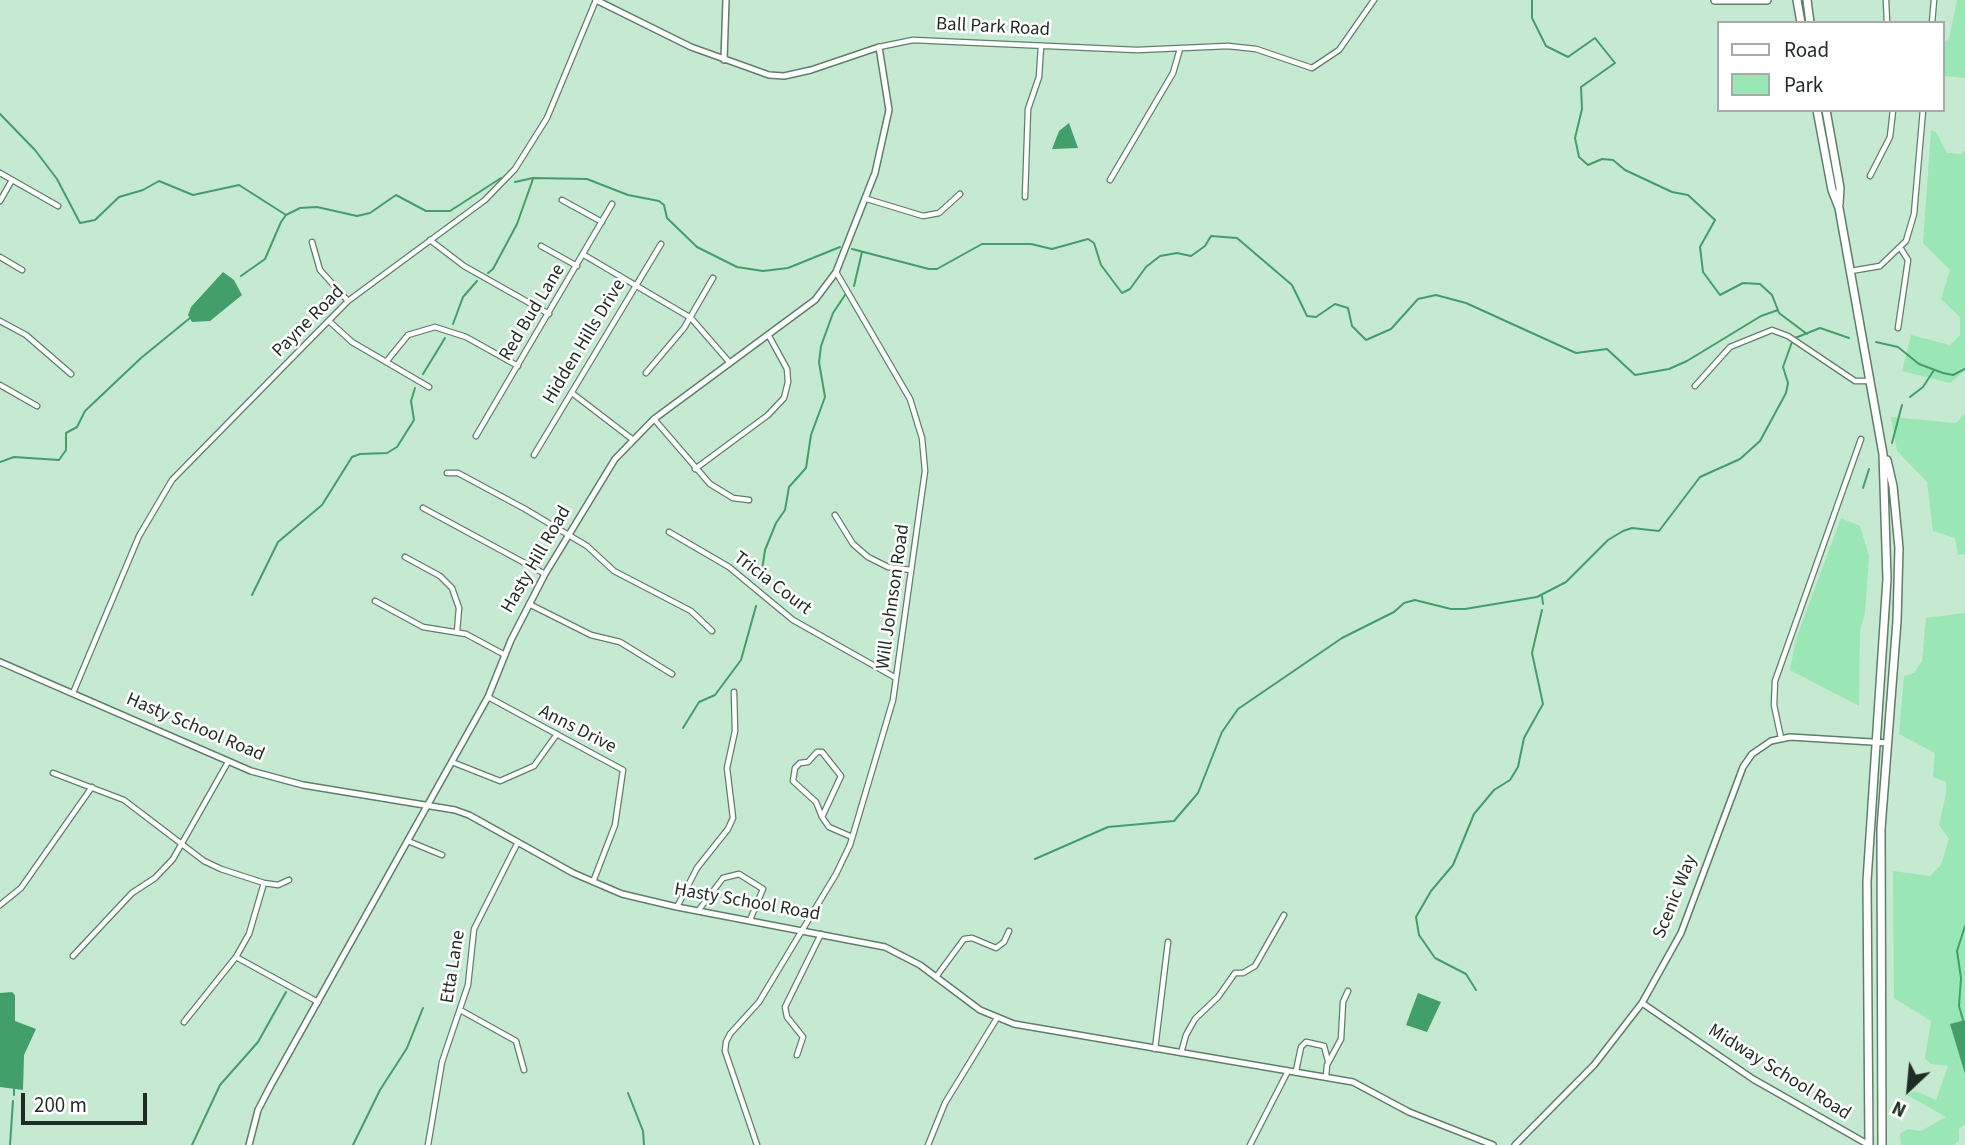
<!DOCTYPE html>
<style>
body{margin:0}
#map{position:relative;width:1965px;height:1145px;overflow:hidden;background:#c6e9d1;font-family:"Source Sans 3",sans-serif}
canvas{display:block}
.legend{position:absolute;left:1717px;top:21px;width:228px;height:91px;box-sizing:border-box;background:#fff;border:2px solid #a5aba7;margin:0;padding:9px 12px;list-style:none;font-size:21px;color:#1f2c23}
.legend li{display:flex;align-items:center;gap:14px;height:35px}
.legend b{width:35px;border:2px solid #a5aba7}
.north{position:absolute;left:1874px;top:1054px;width:70px;height:70px;-webkit-text-stroke:5px #fff;paint-order:stroke;rotate:206deg;font-size:19px;font-weight:700;line-height:28px;text-align:center;color:#1f2c23}
.north::after{content:'';display:block;margin:auto;width:24px;height:32px;background:#1f2c23;clip-path:polygon(50% 0,100% 100%,50% 72%,0 100%)}
.scale{position:absolute;left:21px;top:1093px;width:126px;height:32px;box-sizing:border-box;border:4px solid #1f2c23;border-top:0;padding-left:9px;font-size:21px;line-height:24px;white-space:nowrap;color:#1f2c23;-webkit-text-stroke:5px #fff;paint-order:stroke}
</style>
<div id="map">
<canvas width="1965" height="1145"></canvas>
<ul class="legend">
<li><b style="height:9px;background:#fff"></b>Road</li>
<li><b style="height:19px;background:#9be6b5"></b>Park</li>
</ul>
<div class="north">N</div>
<div class="scale">200 m</div>
</div>
<script>
const ctx = document.querySelector('canvas').getContext('2d');
ctx.lineJoin = 'round';
function fill(path, color) {
  ctx.fillStyle = color;
  ctx.fill(path, 'evenodd');
}
function toPath(rows) {
  const path = new Path2D();
  for (const r of rows) {
    path.moveTo(r[0], r[1]);
    for (let i = 2; i < r.length; i += 2) path.lineTo(r[i], r[i + 1]);
  }
  return path;
}
function stroke(path, color, width, dash) {
  ctx.strokeStyle = color;
  ctx.lineWidth = width;
  ctx.lineCap = dash ? 'butt' : 'round';
  ctx.setLineDash(dash || []);
  ctx.stroke(path);
}
function label(font, color, halo, rows, align = 'center') {
  ctx.font = font + ' "Source Sans 3",sans-serif';
  ctx.lineWidth = 5;
  ctx.setLineDash([]);
  ctx.textBaseline = 'middle';
  ctx.strokeStyle = halo;
  ctx.fillStyle = color;
  for (const [text, x, y, turn = 0] of rows) {
    ctx.save();
    ctx.translate(x, y);
    ctx.rotate((+turn || 0) * Math.PI / 180);
    ctx.textAlign = isNaN(turn) ? turn : align;
    if (halo) ctx.strokeText(text, 0, 0);
    ctx.fillText(text, 0, 0);
    ctx.restore();
  }
}
fill(toPath([
 [1957,0,1965,0,1965,78,1944,76,1942,73,1942,43,1949,39],
 [1931,130,1936,132,1947,153,1961,154,1965,150,1965,370,1950,383,1902,371,1911,335,1950,345,1960,335,1960,317,1941,299,1950,270,1923,243],
 [1965,413,1965,554,1958,555,1955,538,1933,531,1927,482,1897,451,1891,417,1956,423],
 [1841,518,1860,526,1869,556,1865,613,1860,630,1859,706,1790,670,1796,639],
 [1965,613,1965,1124,1959,1129,1959,1141,1954,1145,1901,1145,1900,1134,1907,1129,1921,1131,1946,1117,1907,1095,1915,1091,1936,1100,1948,1066,1931,1064,1925,1058,1931,1021,1894,998,1893,871,1930,876,1941,865,1949,839,1939,825,1946,794,1946,782,1933,777,1935,753,1899,734,1904,676,1914,673,1922,661,1926,618]
]), '#9be6b5');
fill(toPath([
 [1069,123,1078,148,1052,149,1059,131],
 [223,272,234,280,242,295,210,321,192,322,188,315,191,307],
 [12,992,15,995,15,1021,36,1029,24,1055,23,1090,0,1087,0,993],
 [1418,993,1441,1002,1427,1032,1406,1025],
 [1965,1020,1965,1074,1950,1024]
]), '#439f69');
stroke(toPath([
 [1532,0,1532,18,1546,46,1568,57,1595,38,1615,63,1581,87,1582,109,1575,138,1579,157,1588,165,1602,159,1613,160,1625,170,1672,192,1688,195,1715,220,1700,247,1703,272,1720,295,1743,283,1760,284,1772,295,1779,313,1807,334],
 [0,114,35,150,57,179,80,223,95,220,119,197,143,190,159,181,193,195,239,185,286,215],
 [515,182,533,178,587,179,628,195,659,201,664,205,667,218,697,247,737,267,763,271,788,268,840,247],
 [852,249,929,269,937,269,982,244,1031,244,1052,249,1088,239,1094,243,1101,265,1122,293,1130,289,1146,267,1160,256,1177,253,1191,256,1205,246,1211,236,1237,238,1292,285,1307,316,1316,317,1335,304,1348,308,1352,326,1366,340,1391,329,1418,299,1436,295,1466,303,1576,353,1607,349,1635,375,1669,369,1687,361,1761,316,1778,310],
 [488,273,493,269,517,224,533,179],
 [241,276,265,259,281,222,286,215,300,208,317,207,357,216,370,213,396,195,426,211,450,211,501,178],
 [854,286,862,252],
 [453,324,463,297,477,281],
 [1795,338,1820,328,1849,338],
 [1876,342,1898,347,1919,364,1943,373,1953,375,1965,369],
 [423,374,445,338],
 [1910,397,1923,387,1934,370],
 [1892,443,1902,405],
 [0,462,14,457,59,460,66,450,66,433,77,427,85,411,141,358,190,318],
 [1863,488,1869,469],
 [761,577,765,550,776,523,785,510,789,487,806,468,811,435,825,397,819,362,821,346,833,313,845,295],
 [252,595,278,542,322,505,352,457,360,454,387,453,397,447,414,420,411,401,415,388],
 [1542,596,1543,604],
 [683,728,699,702,715,695,741,660,756,606],
 [1035,859,1108,827,1174,821,1198,793,1222,732,1238,709,1342,638,1394,612,1404,603,1415,600,1451,609,1465,609,1537,597,1566,582,1608,540,1623,531,1632,528,1659,531,1700,477,1740,459,1760,441,1786,393,1788,383,1783,367,1792,342],
 [1476,990,1466,974,1435,958,1419,935,1416,917,1431,891,1453,865,1474,814,1494,790,1510,780,1518,767,1524,738,1543,704,1532,653,1542,610],
 [1963,1020,1959,1006,1961,978,1957,951,1965,926],
 [14,1089,14,1095],
 [628,1093,643,1131,644,1145],
 [10,1145,13,1101],
 [192,1145,220,1085,258,1042,286,992],
 [353,1145,380,1090,407,1048,423,1008]
]), '#439f69', 2);
const minor = toPath([
 [1886,0,1887,23],
 [1932,23,1934,0],
 [879,47,913,40,1137,50,1228,46,1256,49,1312,68,1339,50,1374,0],
 [0,173,58,206],
 [1870,176,1890,137,1893,110],
 [1110,180,1173,73,1180,49],
 [1025,197,1028,109,1039,77,1041,46],
 [867,199,923,216,939,213,960,194],
 [562,200,602,222],
 [0,201,12,180],
 [430,240,464,266,549,314],
 [312,242,320,270,348,301],
 [541,246,577,266],
 [584,255,691,318,730,363],
 [0,257,22,270],
 [1851,271,1880,266,1906,241,1914,214,1923,110],
 [0,321,26,335,71,374],
 [329,321,352,342,429,387],
 [1898,328,1908,260,1901,249],
 [386,362,408,335,435,327,466,337,518,366],
 [646,373,684,328,713,278],
 [0,385,37,406],
 [1695,386,1730,347,1772,330,1788,336,1855,381,1870,381],
 [572,393,632,439],
 [654,419,710,484,733,498,749,500],
 [476,436,612,204],
 [534,455,661,244],
 [695,469,768,415,784,398,788,382,787,369,769,336],
 [447,473,458,473,525,509,587,546,614,571,691,611,712,631],
 [423,508,545,574],
 [835,515,853,544,868,557,888,567,911,570],
 [669,532,729,567,793,620,896,678],
 [405,557,440,576,452,588,459,608,457,632],
 [375,601,423,627,466,634,505,655],
 [529,604,591,635,620,642,672,674],
 [73,693,139,536,172,480,348,301,485,200,515,169,547,118,596,0],
 [488,697,623,770,615,825,593,882],
 [1781,738,1774,705,1775,681,1861,439],
 [452,762,500,781,534,766,557,734],
 [53,773,124,800,204,861,221,869,264,883,278,885,289,880],
 [822,817,841,776,822,752,817,752,808,762,800,763,795,768,793,781,816,802,822,817,829,827,852,837],
 [408,841,442,855],
 [0,905,21,888,92,787],
 [677,907,697,868,728,829,733,818,727,768,735,731,734,692],
 [698,911,723,878,739,874,763,889,750,920],
 [73,956,132,893,155,878,173,859,228,762],
 [236,957,318,1002],
 [936,977,964,939,972,938,996,948,1004,942,1009,931],
 [462,1011,516,1041,524,1070],
 [184,1022,236,957,249,934,264,883],
 [1155,1049,1168,942],
 [1181,1053,1186,1035,1195,1019,1218,997,1235,973,1243,973,1255,966,1284,915],
 [797,1055,803,1037,787,1017,785,1007,821,934],
 [1296,1071,1301,1047,1306,1042,1324,1046,1328,1061],
 [1326,1076,1327,1065,1341,1039,1343,1002,1348,991],
 [428,1145,442,1062,468,985,474,929,518,842],
 [757,1145,725,1051,726,1042,730,1034,759,1002,836,874,850,845,893,700,925,471,922,438,910,399,836,272],
 [928,1145,945,1103,997,1018],
 [1250,1145,1288,1071]
]);
const tertiary = toPath([
 [724,60,726,0],
 [0,662,251,771,303,785,455,810,469,815,573,873,622,894,677,907,885,947,920,965,980,1010,1014,1024,1353,1082,1409,1112,1493,1145],
 [1642,1003,1753,1079,1869,1145],
 [249,1145,258,1110,271,1085,488,697,511,640,545,574,615,459,654,419,815,300,836,272,875,173,889,110,879,47,811,70,784,76,769,75,691,47,596,0],
 [1515,1145,1594,1065,1642,1003,1681,933,1743,767,1752,754,1771,741,1790,737,1888,743]
]);
const primary = toPath([
 [1797,0,1801,23],
 [1807,0,1810,23],
 [1817,110,1832,190,1839,208,1883,454,1887,579,1867,881,1869,1145],
 [1826,110,1840,188,1839,204],
 [1882,1145,1881,829,1897,621,1899,548,1893,486,1887,460]
]);
const trunk = toPath([
 [1715,0,1767,0]
]);
stroke(minor, '#5f7f69', 7);
stroke(tertiary, '#5f7f69', 8);
stroke(primary, '#5f7f69', 10);
stroke(trunk, '#5f7f69', 10);
stroke(minor, '#fff', 4.5);
stroke(tertiary, '#fff', 5);
stroke(primary, '#fff', 7);
stroke(trunk, '#fff', 7);
label('19px', '#1f2c23', '#fff', [
 ["Ball Park Road",993,28,3],
 ["Red Bud Lane",533,313,-59],
 ["Payne Road",309,322,-45],
 ["Hidden Hills Drive",585,342,-59],
 ["Hasty Hill Road",537,560,-60],
 ["Tricia Court",772,584,37],
 ["Will Johnson Road",894,597,-82],
 ["Hasty School Road",195,728,23],
 ["Anns Drive",577,730,27],
 ["Scenic Way",1676,897,-68],
 ["Hasty School Road",747,903,10],
 ["Etta Lane",454,967,-81],
 ["Midway School Road",1779,1073,32]
]);
</script>
